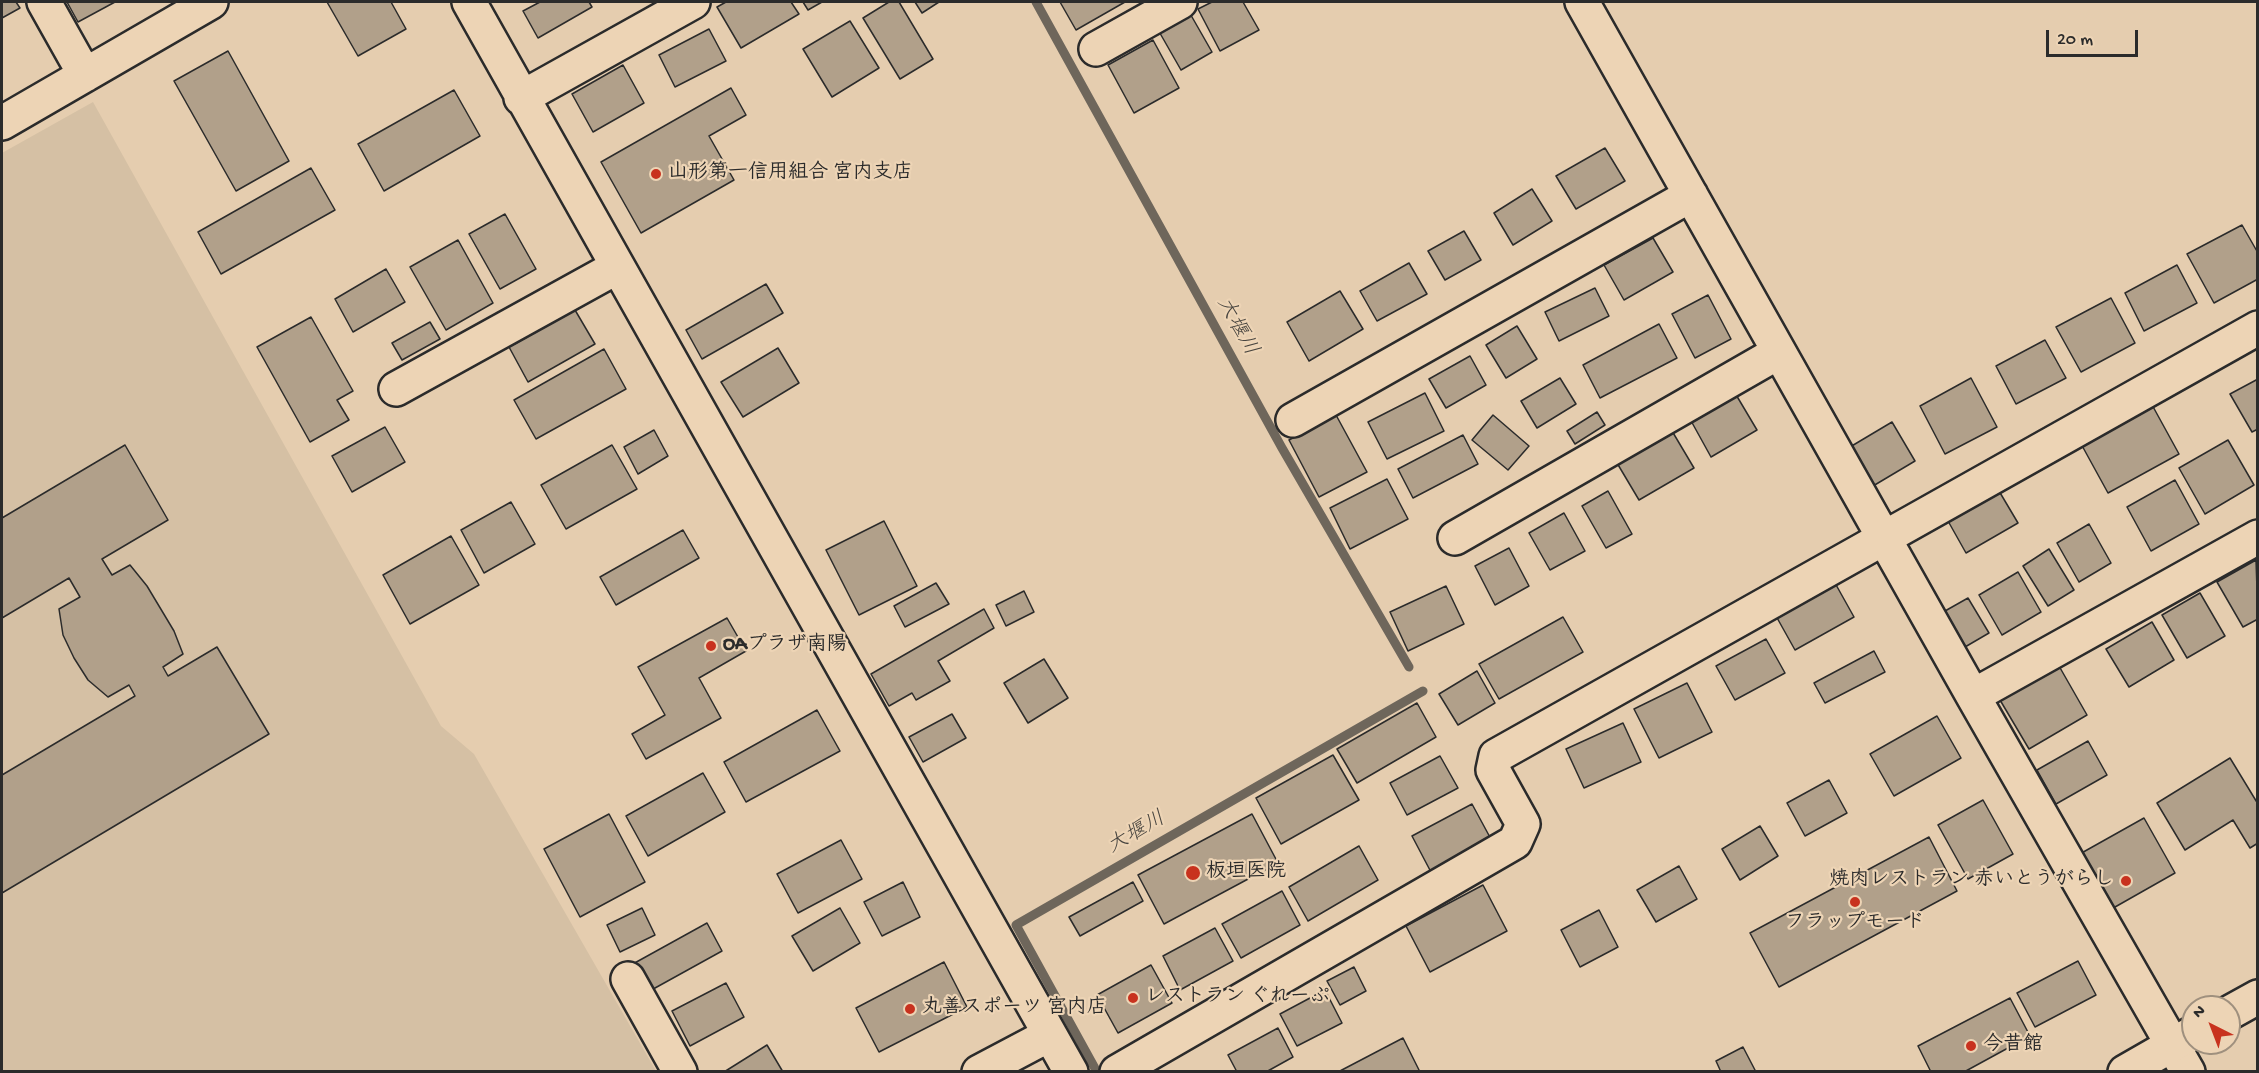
<!DOCTYPE html>
<meta charset="utf-8">
<style>
body{margin:0}
#map{position:relative;width:2259px;height:1073px;overflow:hidden;background:#e5cdaf;font-family:"Gochi Hand",sans-serif}
canvas{display:block}
.frame{position:absolute;inset:0;border:3px solid #2b2b2b;pointer-events:none}
.north{position:absolute;left:2181px;top:995px;width:60px;height:60px;box-sizing:border-box;background:#edd4b5;border:2px solid #9f907e;border-radius:50%;rotate:318deg;font-size:16px;font-weight:700;line-height:24px;text-align:center;color:#2b2b2b}
.north::after{content:'';display:block;margin:auto;width:21px;height:27px;background:#c8321e;clip-path:polygon(50% 0,100% 100%,50% 72%,0 100%)}
.scale{position:absolute;left:2046px;top:30px;width:92px;height:27px;box-sizing:border-box;border:3px solid #2b2b2b;border-top:0;padding-left:8px;font-size:18px;line-height:21px;white-space:nowrap;color:#2b2b2b;-webkit-text-stroke:4px #edd4b5;paint-order:stroke}
</style>
<div id="map">
<canvas width="2259" height="1073"></canvas>
<div class="frame"></div>
<div class="north">N</div>
<div class="scale">20 m</div>
</div>
<script>
const ctx = document.querySelector('canvas').getContext('2d');
ctx.lineJoin = 'round';
function fill(path, color) {
  ctx.fillStyle = color;
  ctx.fill(path, 'evenodd');
}
function toPath(rows) {
  const path = new Path2D();
  for (const r of rows) {
    path.moveTo(r[0], r[1]);
    for (let i = 2; i < r.length; i += 2) path.lineTo(r[i], r[i + 1]);
  }
  return path;
}
function stroke(path, color, width, dash) {
  ctx.strokeStyle = color;
  ctx.lineWidth = width;
  ctx.lineCap = dash ? 'butt' : 'round';
  ctx.setLineDash(dash || []);
  ctx.stroke(path);
}
function label(font, color, halo, rows, align = 'center') {
  ctx.font = font + ' "Gochi Hand","Klee One",sans-serif';
  ctx.lineWidth = 4.5;
  ctx.setLineDash([]);
  ctx.textBaseline = 'middle';
  ctx.strokeStyle = halo;
  ctx.fillStyle = color;
  for (const [text, x, y, turn = 0] of rows) {
    ctx.save();
    ctx.translate(x, y);
    ctx.rotate((+turn || 0) * Math.PI / 180);
    ctx.textAlign = isNaN(turn) ? turn : align;
    if (halo) ctx.strokeText(text, 0, 0);
    ctx.fillText(text, 0, 0);
    ctx.restore();
  }
}
fill(toPath([
 [93,102,441,726,474,754,656,1071,2,1071,2,153]
]), '#d5c0a4');
stroke(toPath([
 [1036,2,1282,448,1409,667],
 [1097,1072,1016,925,1423,691]
]), '#6e665b', 9);
const building = toPath([
 [2,2,16,2,20,8,2,18,2,2],
 [67,2,115,2,78,22,67,2],
 [327,2,391,2,406,29,358,56,327,2],
 [540,2,589,2,592,7,538,38,523,11,540,2],
 [726,2,791,2,799,14,741,48,717,7,726,2],
 [803,2,822,2,808,10,803,2],
 [889,2,899,2,933,59,900,79,863,18,889,2],
 [915,2,939,2,922,13,915,2],
 [1060,2,1125,2,1076,30,1060,2],
 [1212,2,1243,2,1259,30,1220,51,1198,9,1212,2],
 [1188,10,1212,52,1181,70,1157,28,1188,10],
 [850,21,879,68,832,97,803,49,850,21],
 [709,29,726,61,675,87,659,55,709,29],
 [1153,40,1179,88,1134,113,1108,65,1153,40],
 [228,51,289,161,236,191,174,81,228,51],
 [623,65,644,103,593,132,572,94,623,65],
 [731,88,746,115,709,136,734,180,641,233,601,162,731,88],
 [454,90,480,136,384,191,358,144,454,90],
 [1605,148,1625,181,1576,209,1556,176,1605,148],
 [311,168,335,210,221,274,198,232,311,168],
 [1532,189,1552,221,1513,245,1494,213,1532,189],
 [505,214,536,269,500,289,469,234,505,214],
 [2242,225,2258,253,2258,279,2214,303,2187,254,2242,225],
 [1464,231,1481,260,1445,280,1428,251,1464,231],
 [1653,238,1673,272,1624,300,1604,265,1653,238],
 [458,240,493,303,446,330,410,267,458,240],
 [1409,263,1427,294,1377,321,1360,291,1409,263],
 [2177,265,2197,303,2144,331,2125,293,2177,265],
 [386,269,405,302,353,332,335,299,386,269],
 [766,284,783,313,702,359,686,330,766,284],
 [1595,288,1609,316,1559,341,1545,312,1595,288],
 [1340,291,1363,329,1309,361,1287,322,1340,291],
 [1708,295,1731,339,1695,358,1672,314,1708,295],
 [2111,298,2135,343,2081,372,2056,327,2111,298],
 [575,310,595,344,528,382,509,347,575,310],
 [311,317,353,391,337,400,349,420,310,442,257,347,311,317],
 [430,322,440,339,402,360,392,343,430,322],
 [1659,324,1677,358,1600,398,1583,365,1659,324],
 [1517,326,1537,359,1506,378,1486,345,1517,326],
 [2045,340,2066,378,2016,404,1996,366,2045,340],
 [778,348,799,383,743,417,721,382,778,348],
 [604,349,626,389,536,439,514,400,604,349],
 [1470,356,1486,385,1446,408,1429,379,1470,356],
 [1560,378,1576,404,1537,428,1521,401,1560,378],
 [1971,378,1997,427,1945,454,1920,406,1971,378],
 [2258,379,2258,429,2252,432,2230,394,2258,379],
 [1425,393,1444,431,1387,459,1368,422,1425,393],
 [1735,393,1757,430,1711,457,1690,419,1735,393],
 [2151,403,2179,454,2108,493,2080,442,2151,403],
 [1597,412,1605,425,1575,444,1567,431,1597,412],
 [1336,415,1367,472,1319,497,1289,440,1336,415],
 [1493,415,1529,446,1508,470,1472,440,1493,415],
 [1892,422,1915,461,1873,486,1850,447,1892,422],
 [385,427,405,462,352,492,332,456,385,427],
 [654,430,668,456,638,474,624,447,654,430],
 [1672,431,1694,468,1639,500,1617,463,1672,431],
 [1463,435,1478,464,1413,498,1398,469,1463,435],
 [2228,440,2254,485,2205,514,2179,468,2228,440],
 [125,445,168,520,102,559,112,575,130,565,147,586,174,631,183,654,163,667,168,676,217,647,269,734,2,893,2,775,135,696,129,685,108,697,88,680,74,658,63,635,59,609,80,597,69,578,2,618,2,518,125,445],
 [612,445,637,489,566,529,541,485,612,445],
 [1387,479,1408,519,1350,549,1330,508,1387,479],
 [2175,480,2199,524,2151,551,2127,507,2175,480],
 [1608,491,1632,534,1606,548,1582,506,1608,491],
 [1999,491,2018,523,1966,553,1948,521,1999,491],
 [511,502,535,544,484,573,461,530,511,502],
 [1564,513,1585,551,1550,570,1529,533,1564,513],
 [884,521,917,586,859,615,826,550,884,521],
 [2089,524,2111,563,2079,582,2057,543,2089,524],
 [683,530,699,558,616,605,600,577,683,530],
 [451,536,479,585,410,624,383,575,451,536],
 [1509,548,1529,586,1495,605,1475,566,1509,548],
 [2049,549,2074,590,2048,606,2023,566,2049,549],
 [2256,560,2258,619,2243,627,2217,582,2256,560],
 [2018,572,2041,612,2002,635,1979,595,2018,572],
 [936,583,949,604,905,627,894,606,936,583],
 [1835,583,1854,617,1795,650,1776,616,1835,583],
 [1446,586,1464,624,1408,651,1390,612,1446,586],
 [1024,591,1034,612,1006,626,996,605,1024,591],
 [2200,593,2225,636,2187,658,2162,615,2200,593],
 [1968,598,1989,633,1965,647,1945,611,1968,598],
 [984,609,994,628,938,661,950,681,916,700,912,693,889,706,871,674,984,609],
 [1563,617,1583,652,1499,699,1479,664,1563,617],
 [727,618,746,651,699,678,721,718,646,759,632,734,665,715,638,667,727,618],
 [2152,622,2174,660,2129,687,2106,649,2152,622],
 [1766,639,1785,673,1735,700,1716,666,1766,639],
 [1874,651,1885,672,1825,703,1814,683,1874,651],
 [1044,659,1068,698,1028,723,1004,683,1044,659],
 [2059,666,2087,715,2029,749,2000,700,2059,666],
 [1477,671,1495,703,1458,725,1439,694,1477,671],
 [1687,683,1712,732,1659,758,1634,709,1687,683],
 [1417,703,1436,737,1357,783,1337,749,1417,703],
 [817,710,840,751,746,802,724,762,817,710],
 [952,714,966,738,923,762,909,737,952,714],
 [1937,716,1961,758,1894,796,1870,754,1937,716],
 [1623,723,1641,762,1584,788,1566,749,1623,723],
 [2088,741,2107,775,2056,804,2037,770,2088,741],
 [1333,755,1359,800,1281,844,1256,798,1333,755],
 [1440,756,1458,788,1407,815,1390,783,1440,756],
 [2230,758,2258,804,2258,843,2250,848,2233,820,2185,850,2157,803,2230,758],
 [703,773,725,812,648,856,626,816,703,773],
 [1829,780,1847,813,1805,836,1787,803,1829,780],
 [1983,800,2013,854,1968,879,1938,825,1983,800],
 [1472,804,1492,841,1432,874,1412,836,1472,804],
 [609,814,645,882,580,917,544,849,609,814],
 [1252,814,1278,863,1164,924,1138,875,1252,814],
 [2144,818,2175,873,2108,911,2078,855,2144,818],
 [1760,826,1778,856,1740,880,1722,849,1760,826],
 [1929,837,1957,891,1779,987,1750,933,1929,837],
 [841,840,862,879,798,913,777,874,841,840],
 [1359,846,1378,880,1308,921,1289,887,1359,846],
 [1679,866,1697,899,1656,922,1637,890,1679,866],
 [903,882,920,917,882,936,864,902,903,882],
 [1133,882,1143,901,1080,936,1069,917,1133,882],
 [1483,885,1507,931,1430,972,1406,926,1483,885],
 [1282,891,1300,925,1241,958,1222,924,1282,891],
 [642,908,655,935,620,952,607,925,642,908],
 [840,908,860,943,813,971,792,936,840,908],
 [1599,910,1618,947,1580,967,1561,930,1599,910],
 [707,923,722,951,646,993,631,965,707,923],
 [1215,928,1233,961,1180,990,1163,956,1215,928],
 [2078,961,2096,995,2035,1027,2017,993,2078,961],
 [944,962,967,1007,879,1052,856,1008,944,962],
 [1151,965,1172,1003,1118,1033,1097,995,1151,965],
 [1354,967,1366,991,1340,1005,1327,981,1354,967],
 [726,983,744,1017,690,1046,672,1011,726,983],
 [1325,990,1342,1023,1297,1046,1280,1014,1325,990],
 [2010,998,2030,1036,1964,1072,1931,1072,1918,1046,2010,998],
 [1278,1028,1293,1057,1266,1072,1237,1072,1228,1055,1278,1028],
 [1403,1038,1420,1072,1338,1072,1403,1038],
 [767,1045,783,1072,724,1072,767,1045],
 [1743,1047,1756,1072,1721,1072,1716,1061,1743,1047]
]);
fill(building, '#b1a08a');
stroke(building, '#2b2b2b', 1.5);
const minor = toPath([
 [44,2,85,75],
 [469,2,1071,1072],
 [1582,2,1973,696,2188,1072],
 [1096,49,1180,2],
 [521,98,693,2],
 [2,123,211,2],
 [396,389,617,267],
 [1293,420,1691,195],
 [1455,538,1779,352],
 [1973,696,2258,537],
 [628,979,680,1072],
 [979,1072,1049,1035],
 [1117,1072,1515,842,1523,824,1493,770,1496,756,2258,328]
]);
const highway = toPath([
 [2229,1013,2258,997],
 [2125,1072,2193,1033]
]);
stroke(minor, '#2b2b2b', 38);
stroke(highway, '#2b2b2b', 38);
stroke(minor, '#edd4b5', 33);
stroke(highway, '#edd4b5', 33);
for (const [x, y, r, color] of [
 [656,174,6,"#c8321e"],
 [711,646,6,"#c8321e"],
 [1193,873,8,"#c8321e"],
 [2126,881,6,"#c8321e"],
 [1855,902,6,"#c8321e"],
 [1133,998,6,"#c8321e"],
 [910,1009,6,"#c8321e"],
 [1971,1046,6,"#c8321e"]
]) {
  const dot = new Path2D();
  dot.arc(x, y, r, 0, 2 * Math.PI);
  ctx.fillStyle = color;
  ctx.fill(dot);
  stroke(dot, '#edd4b5', 2);
}
label('bold 20px', '#2b2b2b', '#edd4b5', [
 ["山形第一信用組合 宮内支店",668,174],
 ["OAプラザ南陽",723,646],
 ["板垣医院",1206,873],
 ["焼肉レストラン 赤いとうがらし",2114,881,"right"],
 ["フラップモード",1855,924,"center"],
 ["レストラン ぐれーぷ",1145,998],
 ["丸善スポーツ 宮内店",922,1009],
 ["今昔館",1983,1046]
], 'left');
label('italic 21px', '#47443f', '#edd4b5', [
 ["大堰川",1236,327,61],
 ["大堰川",1137,834,-30]
]);
</script>
